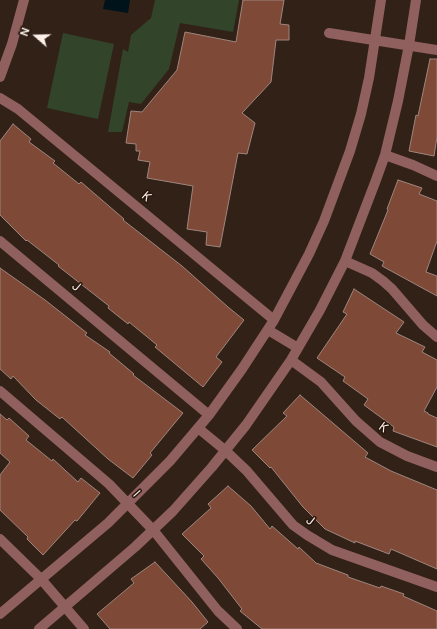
<!DOCTYPE html>
<style>
body{margin:0}
#map{position:relative;width:437px;height:629px;overflow:hidden;background:#322117;font-family:"DM Sans",sans-serif}
canvas{display:block}
.north{position:absolute;left:16px;top:16px;width:40px;height:40px;-webkit-text-stroke:3px #28170d;paint-order:stroke;rotate:290deg;font-size:11px;font-weight:700;line-height:16px;text-align:center;color:#fcf0e9}
.north::after{content:'';display:block;margin:auto;width:14px;height:18px;background:#fcf0e9;clip-path:polygon(50% 0,100% 100%,50% 72%,0 100%)}
</style>
<div id="map">
<canvas width="437" height="629"></canvas>
<div class="north">N</div>
</div>
<script>
const ctx = document.querySelector('canvas').getContext('2d');
ctx.lineJoin = 'round';
function fill(path, color) {
  ctx.fillStyle = color;
  ctx.fill(path, 'evenodd');
}
function toPath(rows) {
  const path = new Path2D();
  for (const r of rows) {
    path.moveTo(r[0], r[1]);
    for (let i = 2; i < r.length; i += 2) path.lineTo(r[i], r[i + 1]);
  }
  return path;
}
function stroke(path, color, width, dash) {
  ctx.strokeStyle = color;
  ctx.lineWidth = width;
  ctx.lineCap = dash ? 'butt' : 'round';
  ctx.setLineDash(dash || []);
  ctx.stroke(path);
}
function label(font, color, halo, rows, align = 'center') {
  ctx.font = font + ' "DM Sans",sans-serif';
  ctx.lineWidth = 3;
  ctx.setLineDash([]);
  ctx.textBaseline = 'middle';
  ctx.strokeStyle = halo;
  ctx.fillStyle = color;
  for (const [text, x, y, turn = 0] of rows) {
    ctx.save();
    ctx.translate(x, y);
    ctx.rotate((+turn || 0) * Math.PI / 180);
    ctx.textAlign = isNaN(turn) ? turn : align;
    if (halo) ctx.strokeText(text, 0, 0);
    ctx.fillText(text, 0, 0);
    ctx.restore();
  }
}
fill(toPath([
 [155,0,239,0,233,32,180,23,169,69,141,104,129,102,122,132,108,132,123,49,128,52,131,35,151,18],
 [63,33,114,44,98,119,47,108]
]), '#32442a');
fill(toPath([
 [105,0,130,0,128,13,103,9]
]), '#00121a');
const building = toPath([
 [243,0,284,0,280,24,289,25,289,40,276,40,271,82,242,113,255,123,247,154,238,153,220,247,206,245,207,232,187,229,193,186,147,178,150,162,138,160,140,151,136,151,136,144,126,143,131,111,142,112,177,70,185,32,236,42,243,0],
 [430,59,437,59,437,137,434,156,409,151,416,115,418,116,430,59],
 [13,124,31,139,29,142,55,161,53,163,79,184,81,182,124,219,123,220,182,266,228,307,244,320,216,357,222,362,203,387,155,347,157,345,129,322,128,324,108,308,109,306,58,266,59,265,27,240,26,241,0,215,0,141,13,124],
 [398,180,422,188,419,194,437,201,437,241,426,272,437,276,437,296,382,266,384,262,370,254,388,210,387,209,398,180],
 [0,268,45,300,87,333,85,335,110,352,109,353,134,374,133,375,183,413,150,453,152,455,133,478,108,459,62,417,60,419,36,400,13,376,11,379,0,369,0,268],
 [354,289,404,322,396,333,425,347,422,352,437,360,437,387,424,411,428,413,428,414,437,418,437,447,393,431,394,427,364,405,368,399,343,381,345,377,317,358,347,314,343,312,354,289],
 [300,395,368,453,365,457,391,471,437,490,437,569,391,549,389,554,355,541,355,543,325,529,303,507,271,467,270,468,252,450,287,416,283,413,300,395],
 [0,414,7,420,9,418,29,436,26,440,52,461,53,459,78,482,81,478,100,493,77,521,75,520,43,555,27,539,28,537,0,510,0,475,10,462,0,453,0,414],
 [228,486,251,506,270,529,272,526,298,549,299,547,316,563,348,575,348,577,380,588,381,586,404,594,403,596,437,611,437,629,262,629,240,611,242,609,218,578,201,559,204,556,182,534,211,508,208,504,228,486],
 [155,562,192,602,208,622,200,629,110,629,97,614,134,583,131,579,155,562]
]);
fill(building, '#7f4937');
stroke(building, '#9e867e', 1);
stroke(toPath([
 [329,33,437,50],
 [0,77,12,44,24,0],
 [0,98,18,109,274,320],
 [385,155,413,165,437,176],
 [0,241,209,415],
 [345,261,372,273,383,281,392,289,423,325,437,337],
 [268,330,298,348],
 [291,360,321,382,356,421,380,442,407,456,437,467],
 [0,391,109,484,154,531,218,611,237,629],
 [198,428,226,451,246,470,293,525,307,535,332,550,437,587],
 [0,539,41,579,84,629],
 [0,614,108,523,170,461,209,415,242,369,274,320,309,254,324,221,350,151,361,114,369,78,381,0],
 [39,629,135,547,173,511,212,467,246,425,291,360,320,310,345,261,376,180,385,155,398,101,409,45,416,0]
]), '#90605e', 10);
label('13px', '#fcf0e9', '#28170d', [
 ["K",146,197,40],
 ["J",76,287,40],
 ["K",383,428,36],
 ["I",136,494,48],
 ["J",310,521,38]
]);
</script>
